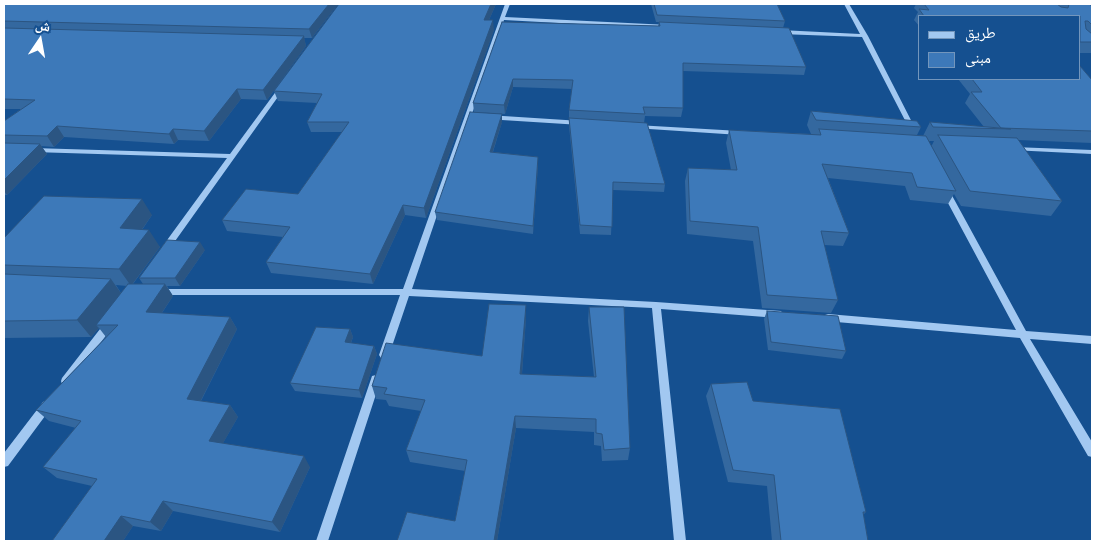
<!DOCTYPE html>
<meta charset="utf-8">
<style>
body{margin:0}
#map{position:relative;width:1096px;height:545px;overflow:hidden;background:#155090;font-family:Jost,"Noto Naskh Arabic",sans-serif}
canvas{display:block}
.frame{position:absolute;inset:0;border:5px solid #fff;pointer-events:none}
.legend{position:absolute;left:918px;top:15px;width:162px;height:65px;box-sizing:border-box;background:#155090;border:1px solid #7396bc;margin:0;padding:6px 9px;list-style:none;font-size:15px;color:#fff}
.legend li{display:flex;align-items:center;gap:10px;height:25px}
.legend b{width:25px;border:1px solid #7396bc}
.north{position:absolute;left:15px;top:15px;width:50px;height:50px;-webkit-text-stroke:4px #155090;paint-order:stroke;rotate:12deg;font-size:14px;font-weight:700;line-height:20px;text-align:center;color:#fff}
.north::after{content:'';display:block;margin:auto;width:18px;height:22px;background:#fff;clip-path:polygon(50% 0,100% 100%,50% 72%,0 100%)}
</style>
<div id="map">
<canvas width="1096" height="545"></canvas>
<div class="frame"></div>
<ul class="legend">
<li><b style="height:6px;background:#a2c8f1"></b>طريق</li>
<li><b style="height:14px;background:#3d79b9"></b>مبنى</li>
</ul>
<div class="north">ش</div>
</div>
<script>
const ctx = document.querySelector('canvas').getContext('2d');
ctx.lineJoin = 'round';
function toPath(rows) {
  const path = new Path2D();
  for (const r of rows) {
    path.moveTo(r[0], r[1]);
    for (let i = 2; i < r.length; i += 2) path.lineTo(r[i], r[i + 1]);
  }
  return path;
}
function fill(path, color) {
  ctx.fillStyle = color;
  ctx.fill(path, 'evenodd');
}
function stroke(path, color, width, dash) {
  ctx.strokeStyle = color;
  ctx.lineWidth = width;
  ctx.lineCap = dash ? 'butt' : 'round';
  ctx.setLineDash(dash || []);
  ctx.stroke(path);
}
fill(toPath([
 [505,4,510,4,505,17,669,25,672,27,669,29,504,20,472,114,581,121,584,123,581,125,470,118,412,289,656,302,781,311,783,314,781,317,778,318,661,309,686,541,674,541,652,308,409,296,389,355,387,358,384,359,381,358,379,355,400,295,159,295,156,294,154,292,156,290,159,289,403,289,505,4],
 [844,4,849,4,868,36,916,130,915,131,913,132,910,130,862,37,780,34,777,32,780,30,860,34,844,4],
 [280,86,285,87,168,251,165,252,161,249,162,247,227,158,33,152,29,150,33,148,230,154,280,86],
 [636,125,740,131,743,133,740,135,634,128,634,126,636,125],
 [1013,147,1092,150,1092,154,1011,150,1009,149,1013,147],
 [942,188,945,188,949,190,1026,331,1092,336,1092,344,1030,339,1092,442,1092,457,1088,456,1020,338,825,321,823,318,825,315,828,314,1016,330,941,190,942,188],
 [110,319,113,320,115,323,113,326,70,384,66,385,62,384,61,381,62,378,107,320,110,319],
 [376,375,380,376,381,379,328,541,316,541,371,379,372,376,376,375],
 [47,400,51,402,52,405,51,408,8,466,4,467,4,453,43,402,47,400]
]), '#a2c8f1');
fill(toPath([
 [4,4,338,4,312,38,304,38,306,46,267,100,241,99,209,141,178,140,174,144,64,137,54,147,41,146,47,154,7,195,4,195,4,121,21,109,4,109],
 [339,4,496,4,489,20,494,30,426,218,405,215,373,284,271,273,266,262,283,237,227,231,222,220,298,194,342,132,311,132,307,122,317,103,278,101,274,91],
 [651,4,777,4,785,21,783,28,806,67,804,75,683,71,683,108,681,117,645,116,644,123,665,184,664,192,613,190,611,235,580,234,569,126,569,110,572,89,513,87,505,114,474,112,473,103,502,22,658,26,659,22,656,22],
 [916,4,1089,4,1092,6,1092,53,1080,53,1080,16,920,16,920,27,914,20,918,12,914,8],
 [958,79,1080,79,1092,80,1092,143,1018,140,1062,201,1051,216,961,206,954,194,948,204,910,200,905,186,828,178,849,233,843,246,824,245,838,300,831,313,762,308,753,241,687,234,685,181,688,168,731,170,726,143,729,130,811,134,807,125,811,111,921,127,917,135,923,136,930,122,984,127,965,103,970,94],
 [929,141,934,141,931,147],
 [502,122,493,152,538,157,538,165,533,234,437,220,435,212],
 [152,215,142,230,160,247,133,284,143,284,139,278,205,250,180,286,167,286,173,296,162,313,230,317,237,329,201,401,230,405,238,417,223,443,310,467,280,532,173,511,161,531,133,526,123,541,92,486,57,478,43,467,76,428,49,421,36,410,106,337,99,328,91,337,4,338,4,238],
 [116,285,127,286,121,293],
 [589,307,630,448,628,460,602,461,601,446,594,445,594,432,516,428,497,541,455,521,465,471,410,462,406,450,421,411,389,406,386,400,376,399,372,386,482,356,526,318,522,374,594,377,588,321],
 [767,311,846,351,842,359,768,350,764,319],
 [350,329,353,337,351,343,374,346,377,354,362,398,295,391,290,383],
 [711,384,753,401,866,512,863,515,868,541,772,541,767,486,728,482,706,396]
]), '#34689f');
fill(toPath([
 [329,4,338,4,312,38,309,29],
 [491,4,496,4,485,29,484,20],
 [493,20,494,30,426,218,424,208],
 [304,36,306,46,267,100,263,90],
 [513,79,513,87,505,114,504,105],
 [237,89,241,99,209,141,204,131],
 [502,114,502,122,490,160,490,152],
 [57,126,64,137,54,147,47,136],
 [173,129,178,140,174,144,169,134],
 [40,144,47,154,7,195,4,191,4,180],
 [538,157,538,165,533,234,533,226],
 [142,199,152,215,131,245,120,228],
 [403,205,405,215,373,284,370,274],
 [149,230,160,247,131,286,119,269],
 [200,242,205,250,180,286,175,278],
 [111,279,123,296,96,325,99,328,91,337,77,320],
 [165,284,173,296,155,323,146,312],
 [526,305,526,318,521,386,520,374],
 [230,317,237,329,196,410,187,399],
 [350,329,353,337,348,350,345,342],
 [374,346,377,354,362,398,359,390],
 [230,405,238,417,218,452,209,441],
 [515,416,516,428,497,541,494,541],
 [304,456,310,467,280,532,272,522],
 [163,501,173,511,161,531,150,522],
 [121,516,133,526,123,541,104,541]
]), '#2b5582');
const building = toPath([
 [4,4,329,4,309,29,4,21,4,4],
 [339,4,491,4,484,20,493,20,424,208,403,205,370,274,266,262,290,227,222,220,246,189,298,194,349,122,307,122,322,94,274,91,339,4],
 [654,4,777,4,785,21,657,15,654,4],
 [924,4,1057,4,1061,7,1068,8,1069,4,1068,4,1089,4,1092,6,1092,25,1088,21,1085,21,1086,29,1092,34,1092,42,1080,42,1080,16,924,16,919,9,929,10,924,4],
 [502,22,660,26,659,22,789,28,806,67,683,63,683,108,643,107,645,114,569,110,573,80,513,79,504,105,473,103,502,22],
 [4,28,304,36,263,90,237,89,204,131,173,129,169,134,57,126,47,136,4,135,4,121,35,100,4,99,4,28],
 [1080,66,1092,80,1092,131,1001,128,971,92,982,92,972,79,1080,79,1080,66],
 [811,111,917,121,921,127,816,120,811,111],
 [470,112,502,114,490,152,538,157,533,226,435,212,470,112],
 [569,118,647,123,665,184,613,182,612,227,580,225,569,118],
 [930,122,1011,129,933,127,930,122],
 [819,129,926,136,956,191,917,187,912,173,822,164,849,233,821,231,838,300,767,295,758,227,690,221,688,168,737,170,729,130,821,135,819,129],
 [938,135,1017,138,1062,201,970,191,938,135],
 [4,143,40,144,4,180,4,143],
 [44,196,142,199,120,228,149,230,119,269,4,265,4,238,44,196],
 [167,240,200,242,175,278,139,278,167,240],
 [4,274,111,279,77,320,4,321,4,274],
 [128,284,165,284,146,312,230,317,187,399,230,405,209,441,304,456,272,522,163,501,150,522,121,516,104,541,52,541,97,479,43,467,81,421,36,410,118,325,96,325,128,284],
 [489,304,526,305,520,374,596,377,589,307,624,307,630,448,604,450,602,434,596,433,596,419,515,416,494,541,497,541,397,541,407,512,455,521,467,460,406,450,425,400,384,394,387,388,372,386,386,343,482,356,489,304],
 [767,311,838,316,846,351,771,342,767,311],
 [316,327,350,329,345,342,374,346,359,390,290,383,316,327],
 [747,382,753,401,840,409,866,512,863,512,868,541,781,541,774,475,733,470,711,384,747,382]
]);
fill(building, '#3d79b9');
stroke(building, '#2b5582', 1);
</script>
